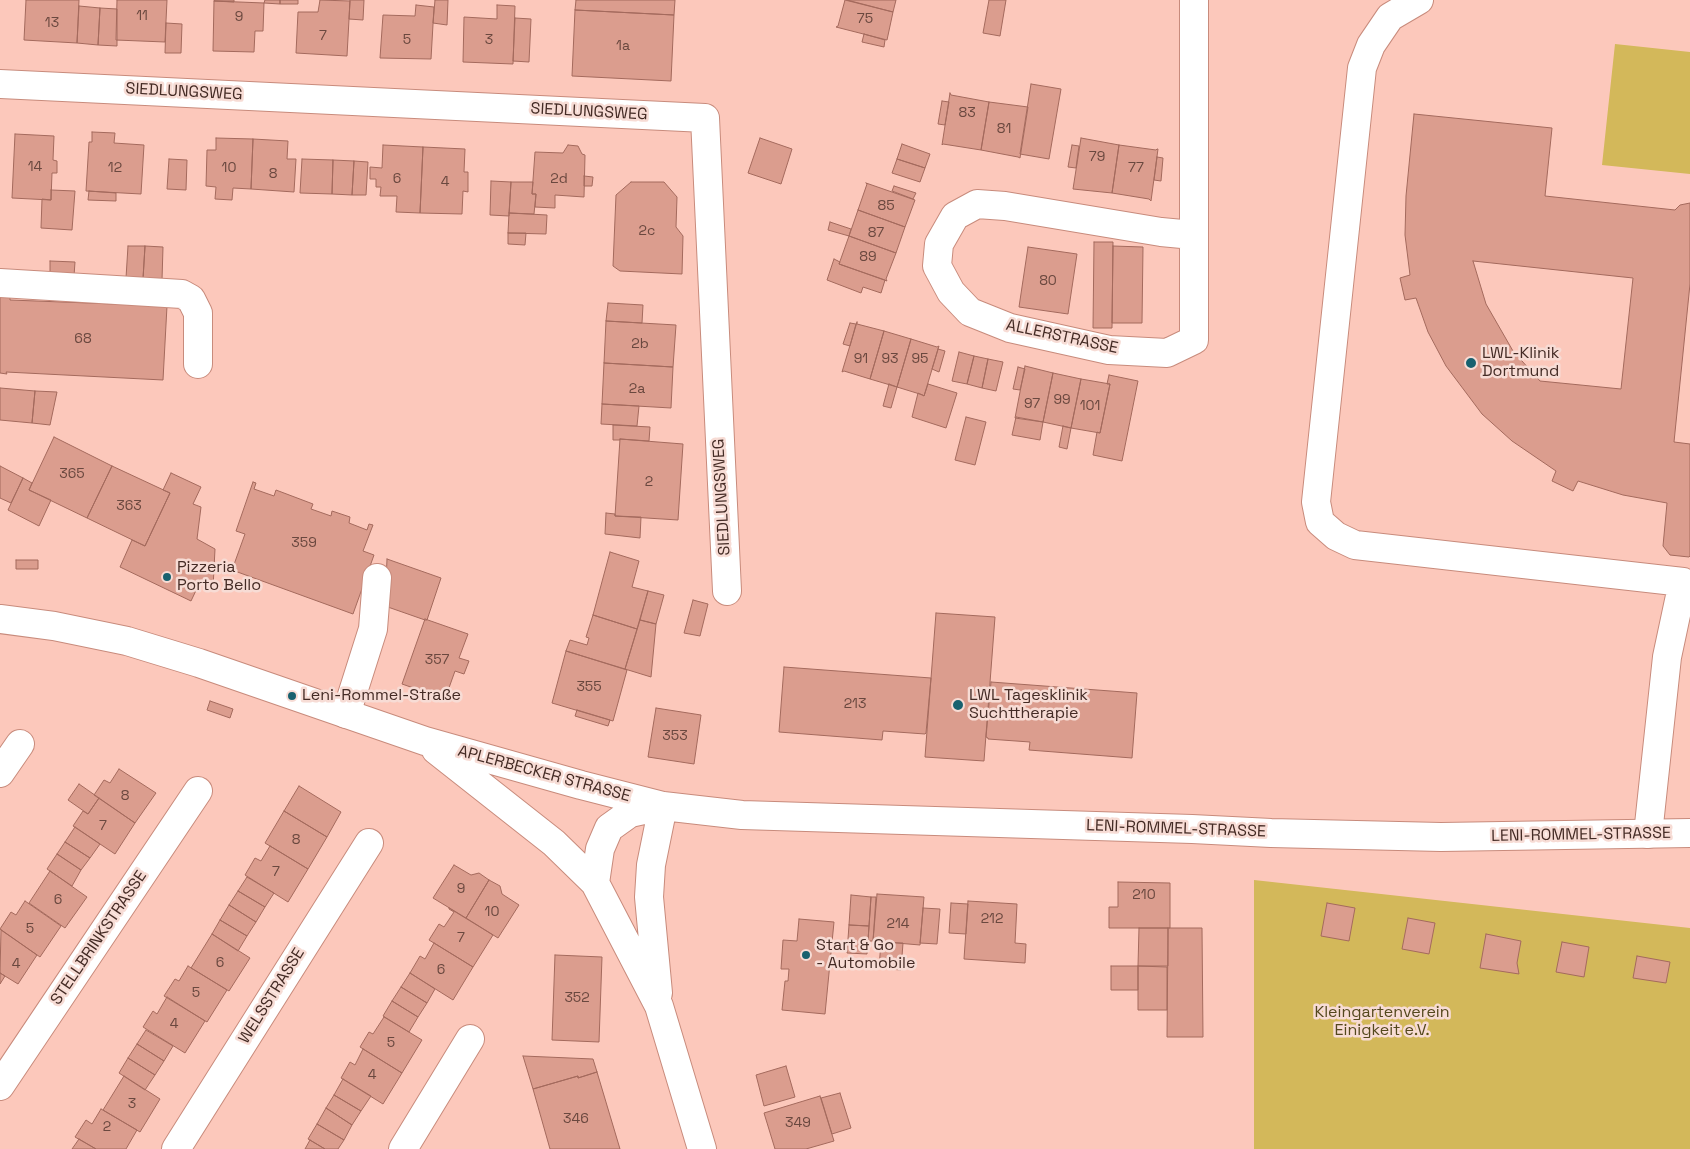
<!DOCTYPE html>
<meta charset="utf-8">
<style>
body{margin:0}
canvas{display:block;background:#fcc8bb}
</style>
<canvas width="1690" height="1149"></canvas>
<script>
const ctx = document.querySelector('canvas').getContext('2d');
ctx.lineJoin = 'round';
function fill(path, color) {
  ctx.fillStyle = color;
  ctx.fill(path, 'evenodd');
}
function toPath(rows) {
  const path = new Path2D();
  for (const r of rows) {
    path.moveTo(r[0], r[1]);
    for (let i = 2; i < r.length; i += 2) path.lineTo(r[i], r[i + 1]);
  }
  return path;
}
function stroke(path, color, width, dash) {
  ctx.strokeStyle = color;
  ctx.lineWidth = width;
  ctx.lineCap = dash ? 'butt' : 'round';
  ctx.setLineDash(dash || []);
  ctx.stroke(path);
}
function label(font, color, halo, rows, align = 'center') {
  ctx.font = font + ' "Space Grotesk",sans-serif';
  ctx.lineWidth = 5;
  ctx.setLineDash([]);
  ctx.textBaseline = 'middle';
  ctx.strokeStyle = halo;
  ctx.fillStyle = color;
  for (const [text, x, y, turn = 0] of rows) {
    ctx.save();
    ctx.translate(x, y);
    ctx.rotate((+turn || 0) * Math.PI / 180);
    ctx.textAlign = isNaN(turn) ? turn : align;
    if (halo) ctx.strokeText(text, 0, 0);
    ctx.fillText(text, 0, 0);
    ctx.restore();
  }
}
fill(toPath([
 [1615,44,1690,52,1690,174,1602,165],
 [1254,880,1690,928,1690,1149,1254,1149]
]), '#d3b85a');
const building = toPath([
 [26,0,79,0,77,43,24,40,26,0],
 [117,0,167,0,165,42,116,40,117,0],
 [215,0,234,0,234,2,214,1,215,0],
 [265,0,280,0,280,4,264,3,265,0],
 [280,0,298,0,298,4,280,4,280,0],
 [320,0,350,1,347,56,296,53,298,12,318,12,320,0],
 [350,0,364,0,363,20,349,19,350,0],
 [435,0,448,0,447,25,433,23,435,0],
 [576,0,675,0,674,15,575,10,576,0],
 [845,0,893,12,887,40,836,27,838,26,845,0],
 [847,0,896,0,893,12,847,0],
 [989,0,1006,0,1000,36,983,33,989,0],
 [214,1,264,3,263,31,255,31,254,52,213,51,214,1],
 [416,5,434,7,431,59,380,58,383,15,415,16,416,5],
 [497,5,515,6,513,64,463,62,464,17,497,19,497,5],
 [79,6,100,8,98,45,77,43,79,6],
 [100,8,117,9,117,46,98,45,100,8],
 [575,10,674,15,671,81,572,76,575,10],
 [515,18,531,19,529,62,513,61,515,18],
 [166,23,182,24,181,53,165,53,166,23],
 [864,34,885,40,884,47,862,42,864,34],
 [1031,84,1061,89,1049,159,1020,154,1031,84],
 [950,93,951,95,989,102,981,150,943,144,942,145,950,93],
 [942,101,949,102,945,125,938,124,942,101],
 [989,102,1028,107,1020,158,1018,157,981,150,989,102],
 [1414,114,1552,128,1545,196,1675,210,1680,205,1690,203,1690,284,1674,442,1690,444,1690,556,1689,557,1670,555,1663,546,1667,503,1623,495,1578,481,1573,491,1552,481,1556,471,1512,441,1482,414,1446,366,1428,332,1416,298,1405,300,1400,278,1410,275,1405,235,1406,196,1414,114],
 [1473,261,1633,278,1621,389,1540,381,1513,351,1486,304,1473,261],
 [92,132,115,133,114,143,144,145,141,194,86,191,89,142,92,142,92,132],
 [15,134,54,136,53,160,57,161,57,173,52,173,51,200,12,198,15,134],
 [216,138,253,139,251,189,233,188,232,200,215,199,216,187,206,186,207,150,216,150,216,138],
 [760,138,792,149,781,184,748,173,760,138],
 [1081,138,1119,145,1112,193,1073,189,1081,138],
 [253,139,288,141,287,159,296,159,294,192,251,189,253,139],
 [902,144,930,154,925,168,897,159,902,144],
 [383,145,423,147,420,213,396,212,397,196,380,196,381,187,376,187,376,179,370,179,370,167,382,168,383,145],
 [568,145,578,146,582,154,585,155,584,197,555,195,555,208,535,207,536,194,532,194,535,152,563,153,568,145],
 [1072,145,1079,146,1076,168,1068,167,1072,145],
 [1119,145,1156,150,1157,149,1158,149,1151,201,1149,199,1112,193,1119,145],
 [423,147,465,149,464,172,468,172,468,192,463,191,462,214,420,213,423,147],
 [1157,157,1163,158,1161,181,1154,180,1157,157],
 [169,159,187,160,186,190,167,189,169,159],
 [302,159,333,160,332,194,300,193,302,159],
 [897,159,925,168,920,182,892,173,897,159],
 [333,160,354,161,352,195,332,194,333,160],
 [354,161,368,162,366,195,352,195,354,161],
 [584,176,593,177,592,186,584,186,584,176],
 [491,181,511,182,509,216,490,215,491,181],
 [511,182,533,182,532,194,536,194,534,214,509,213,511,182],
 [631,182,664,182,677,197,676,227,683,236,682,274,620,271,613,266,616,195,631,182],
 [866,183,915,200,905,227,858,210,867,184,866,183],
 [894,186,916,193,913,199,892,191,894,186],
 [51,190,75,191,72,230,41,228,42,199,51,200,51,190],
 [89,191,116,193,116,201,88,200,89,191],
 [858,210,905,227,896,253,849,236,858,210],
 [509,213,547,215,546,234,508,233,509,213],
 [830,222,851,229,849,236,828,230,830,222],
 [508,233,526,233,525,245,508,244,508,233],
 [849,236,896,253,886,279,887,281,839,264,849,236],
 [1094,242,1113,242,1112,328,1093,328,1094,242],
 [128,246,145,246,143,279,126,278,128,246],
 [145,246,163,247,162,280,143,279,145,246],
 [1113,246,1143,247,1142,323,1112,323,1113,246],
 [1028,247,1077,254,1068,314,1019,307,1028,247],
 [834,259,840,262,839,264,885,280,881,293,863,287,861,293,827,280,834,259],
 [50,261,75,262,74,276,50,275,50,261],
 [0,295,10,296,10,300,167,306,163,380,6,372,7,374,0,373,0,295],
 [608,303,643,305,642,323,606,321,608,303],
 [606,321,676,325,673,367,604,363,606,321],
 [857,322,857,324,884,331,870,379,844,371,842,372,857,322],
 [850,323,856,324,850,346,843,344,850,323],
 [884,331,911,339,897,387,870,379,884,331],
 [911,339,937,347,939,346,924,396,923,395,897,387,911,339],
 [938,349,945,351,939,372,932,369,938,349],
 [959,352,974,356,967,384,952,381,959,352],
 [974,356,988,359,982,388,967,384,974,356],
 [988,359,1003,362,996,391,982,388,988,359],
 [604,363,673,367,671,408,602,404,604,363],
 [1025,366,1053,373,1043,422,1015,418,1025,366],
 [1018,367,1025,369,1020,390,1013,389,1018,367],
 [1053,373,1081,379,1071,428,1043,422,1053,373],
 [1109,375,1138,381,1122,461,1093,455,1097,432,1100,433,1110,384,1107,384,1109,375],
 [1081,379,1110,384,1100,433,1071,428,1081,379],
 [889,384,897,387,891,408,883,406,889,384],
 [928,384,957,393,946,428,912,417,918,393,924,396,928,384],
 [0,388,35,391,32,423,0,420,0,388],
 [35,391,57,392,50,425,32,423,35,391],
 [602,404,639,406,637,426,601,424,602,404],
 [966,417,986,422,975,465,955,460,966,417],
 [1016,417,1043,422,1040,440,1012,435,1016,417],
 [613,425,650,427,649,441,620,439,620,440,613,440,613,425],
 [1063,426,1071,428,1067,449,1059,447,1063,426],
 [54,437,112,466,87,518,29,490,54,437],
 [620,439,683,444,678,520,615,516,620,439],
 [0,466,23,478,11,503,0,498,0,466],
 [112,466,170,493,145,546,87,518,112,466],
 [171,473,201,487,193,504,201,507,197,539,215,549,213,588,200,582,191,601,120,567,132,540,145,546,170,493,163,490,171,473],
 [23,478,32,483,29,490,51,500,39,526,8,510,23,478],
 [253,482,256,483,254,489,274,496,276,490,313,504,311,509,331,516,332,511,350,517,349,523,367,530,369,524,373,525,363,551,374,555,353,614,232,570,245,534,236,531,253,482],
 [606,513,615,514,615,516,641,517,640,538,605,534,606,513],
 [610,552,639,561,632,587,648,591,637,629,593,615,610,552],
 [387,559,441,578,427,620,425,620,385,606,387,559],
 [16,560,38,560,38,569,16,569,16,560],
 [648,591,664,595,656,624,640,620,648,591],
 [693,600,708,604,700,636,684,633,693,600],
 [936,613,995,617,984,761,925,757,936,613],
 [593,615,637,629,625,669,566,651,570,640,587,645,589,638,586,637,593,615],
 [425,619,468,634,459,658,469,661,464,674,455,671,445,699,402,684,425,619],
 [640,620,656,624,651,677,625,669,640,620],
 [566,651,627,670,613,721,552,703,566,651],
 [784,667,931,678,926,733,925,734,883,731,882,740,779,732,784,667],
 [991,682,1137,693,1132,758,1029,750,1030,742,988,739,988,738,986,737,991,682],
 [210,701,233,709,230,718,207,710,210,701],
 [656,708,701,715,694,764,648,757,656,708],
 [577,710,610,720,608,726,575,716,577,710],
 [119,769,156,793,135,823,94,795,104,780,110,783,119,769],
 [79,784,99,798,88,814,68,800,79,784],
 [299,786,341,812,327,837,284,811,299,786],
 [99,798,135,823,115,854,73,826,83,811,88,814,99,798],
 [284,811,327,837,308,869,265,843,284,811],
 [75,827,100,844,90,858,65,842,75,827],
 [65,842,90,858,81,870,57,854,65,842],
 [270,846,308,869,288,902,245,875,255,858,261,861,270,846],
 [57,854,81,870,72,886,47,869,57,854],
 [454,865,471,875,479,873,489,880,466,918,433,898,454,865],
 [50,871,87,897,65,928,29,903,50,871],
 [247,877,274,893,265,907,238,891,247,877],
 [489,880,500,886,502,894,519,905,498,938,466,918,489,880],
 [1118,882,1170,883,1170,928,1109,928,1109,907,1118,907,1118,882],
 [238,891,265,907,256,922,229,905,238,891],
 [877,894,924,897,920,945,873,941,877,894],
 [851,895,871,897,869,926,849,925,851,895],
 [871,897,876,897,873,941,868,941,871,897],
 [25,901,61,926,40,957,0,929,11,912,16,915,25,901],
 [968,901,1017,904,1015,943,1026,944,1025,963,964,959,968,901],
 [951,903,968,904,966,934,949,933,951,903],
 [1327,903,1355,908,1349,941,1321,936,1327,903],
 [229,905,256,922,247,936,220,920,229,905],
 [449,908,493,935,473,967,429,940,439,924,444,927,454,912,449,909,449,908],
 [923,908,940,909,937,944,920,943,923,908],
 [1408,918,1435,923,1429,954,1402,949,1408,918],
 [799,919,834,922,825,1014,782,1010,785,981,788,981,789,969,781,969,783,940,797,941,799,919],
 [220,920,247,936,238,951,212,934,220,920],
 [849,925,869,926,867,954,847,953,849,925],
 [1139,928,1168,928,1168,966,1138,966,1139,928],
 [1168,928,1202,928,1203,1037,1167,1037,1168,928],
 [1,930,37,955,18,984,0,973,1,930],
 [212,934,250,958,229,991,191,968,212,934],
 [1486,934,1521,941,1517,963,1519,974,1480,968,1486,934],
 [881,942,903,943,901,970,879,968,881,942],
 [1562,942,1589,947,1584,977,1556,972,1562,942],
 [434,943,473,967,453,1000,410,973,420,956,425,959,434,943],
 [555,955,602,957,599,1042,552,1040,555,955],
 [1637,956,1670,962,1666,983,1633,978,1637,956],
 [188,966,227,990,207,1022,164,996,175,979,179,981,188,966],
 [1111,966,1138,966,1138,990,1111,990,1111,966],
 [1138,966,1167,967,1167,1010,1138,1010,1138,966],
 [0,973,5,976,0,984,0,973],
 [410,973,435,989,427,1003,401,987,410,973],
 [401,987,427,1003,418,1017,392,1001,401,987],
 [167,997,205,1021,185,1053,143,1027,153,1011,157,1014,167,997],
 [392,1001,418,1017,409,1032,383,1016,392,1001],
 [384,1017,422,1040,402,1073,360,1047,369,1032,373,1034,384,1017],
 [146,1030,173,1046,164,1061,137,1044,146,1030],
 [137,1044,164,1061,155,1075,128,1058,137,1044],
 [363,1049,402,1073,383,1104,341,1078,350,1062,355,1065,363,1049],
 [523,1056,593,1059,597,1072,578,1078,578,1076,533,1089,523,1056],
 [128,1058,155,1075,145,1090,119,1073,128,1058],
 [786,1066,795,1097,764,1106,756,1075,786,1066],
 [597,1072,620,1149,550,1149,533,1089,578,1076,578,1078,597,1072],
 [124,1076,160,1099,140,1132,103,1110,124,1076],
 [343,1079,371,1096,361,1111,334,1095,343,1079],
 [840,1093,851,1128,832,1134,821,1098,840,1093],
 [334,1095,361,1111,352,1125,326,1108,334,1095],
 [820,1096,834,1141,806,1149,775,1149,764,1113,820,1096],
 [326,1108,352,1125,344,1140,317,1124,326,1108],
 [101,1109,137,1130,126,1149,96,1149,75,1137,86,1120,92,1124,101,1109],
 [317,1124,344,1140,338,1149,325,1149,308,1139,317,1124],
 [79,1139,96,1149,72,1149,79,1139],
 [310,1140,325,1149,305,1149,310,1140]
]);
fill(building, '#db9d8e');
stroke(building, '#a46a5d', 1);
const minor = toPath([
 [1419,0,1390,17,1371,45,1362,68,1316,502,1320,522,1336,536,1355,545,1683,582,1667,657,1648,834],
 [0,84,705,118,727,591],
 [1193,235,1161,232,1005,206,977,204,955,216,939,244,937,266,951,292,970,312,1010,328,1109,350,1167,353,1194,340,1194,0],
 [0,283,182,294,191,299,198,313,198,364],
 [346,714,373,629,377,578],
 [0,773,20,744],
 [0,1086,198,791],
 [176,1149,369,843],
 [403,1149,470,1039]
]);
const major = toPath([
 [0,619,54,626,127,641,199,663,425,741,581,785,663,806,742,815,1192,829,1271,833,1441,837,1690,833],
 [436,750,554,843,595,883,659,1006,702,1149],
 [595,883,600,849,609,828,630,813,661,806],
 [658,993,649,897,651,865,663,806]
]);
stroke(minor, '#c88b7c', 30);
stroke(major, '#c88b7c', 30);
stroke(minor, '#fff', 28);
stroke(major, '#fff', 28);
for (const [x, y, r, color] of [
 [1471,363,6,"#18616f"],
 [167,577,5,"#18616f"],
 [292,696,5,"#18616f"],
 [958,705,6,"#18616f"],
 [806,955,5,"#18616f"]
]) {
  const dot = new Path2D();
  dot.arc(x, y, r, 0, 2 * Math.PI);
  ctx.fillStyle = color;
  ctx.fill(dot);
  stroke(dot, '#f7dcd5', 2);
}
label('14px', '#6a483f', null, [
 ["11",142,16],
 ["9",239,17],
 ["75",865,19],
 ["13",52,23],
 ["7",323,36],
 ["5",407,40],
 ["3",489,40],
 ["1a",623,46],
 ["83",967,113],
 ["81",1004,129],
 ["79",1097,157],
 ["14",35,167],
 ["12",115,168],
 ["10",229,168],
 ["77",1136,168],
 ["8",273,174],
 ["6",397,179],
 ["2d",559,179],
 ["4",445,182],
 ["85",886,206],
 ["2c",647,231],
 ["87",876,233],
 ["89",868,257],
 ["80",1048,281],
 ["68",83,339],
 ["2b",640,344],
 ["91",861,359],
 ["93",890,359],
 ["95",920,359],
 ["2a",637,389],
 ["99",1062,400],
 ["97",1032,404],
 ["101",1090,406],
 ["365",72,474],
 ["2",649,482],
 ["363",129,506],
 ["359",304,543],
 ["357",437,660],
 ["355",589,687],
 ["213",855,704],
 ["353",675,736],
 ["8",125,796],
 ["7",103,826],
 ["8",296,840],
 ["7",276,872],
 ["9",461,889],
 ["210",1144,895],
 ["6",58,900],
 ["10",492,912],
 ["212",992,919],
 ["214",898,924],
 ["5",30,929],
 ["7",461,938],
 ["6",220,963],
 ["4",16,964],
 ["6",441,970],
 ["5",196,993],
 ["352",577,998],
 ["4",174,1024],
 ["5",391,1043],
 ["4",372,1075],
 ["3",132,1104],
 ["346",576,1119],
 ["349",798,1123],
 ["2",107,1127]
]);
label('16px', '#442b25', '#f7dcd5', [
 ["SIEDLUNGSWEG",184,92,3],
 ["SIEDLUNGSWEG",589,112,3],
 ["ALLERSTRASSE",1062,337,12],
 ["SIEDLUNGSWEG",722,497,-93],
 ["APLERBECKER STRASSE",544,774,15],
 ["LENI-ROMMEL-STRASSE",1176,829,2],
 ["LENI-ROMMEL-STRASSE",1581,835,-1],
 ["STELLBRINKSTRASSE",99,938,-56],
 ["WELSSTRASSE",272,996,-58]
]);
label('16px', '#442b25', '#f7dcd5', [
 ["LWL-Klinik",1482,354],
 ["Dortmund",1482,372],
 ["Pizzeria",177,568],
 ["Porto Bello",177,586],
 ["Leni-Rommel-Straße",302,696],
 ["LWL Tagesklinik",969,696],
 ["Suchttherapie",969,714],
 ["Start & Go",816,946],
 ["- Automobile",816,964]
], 'left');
label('16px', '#54481d', '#f7dcd5', [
 ["Kleingartenverein",1382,1013],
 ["Einigkeit e.V.",1382,1031]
]);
</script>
